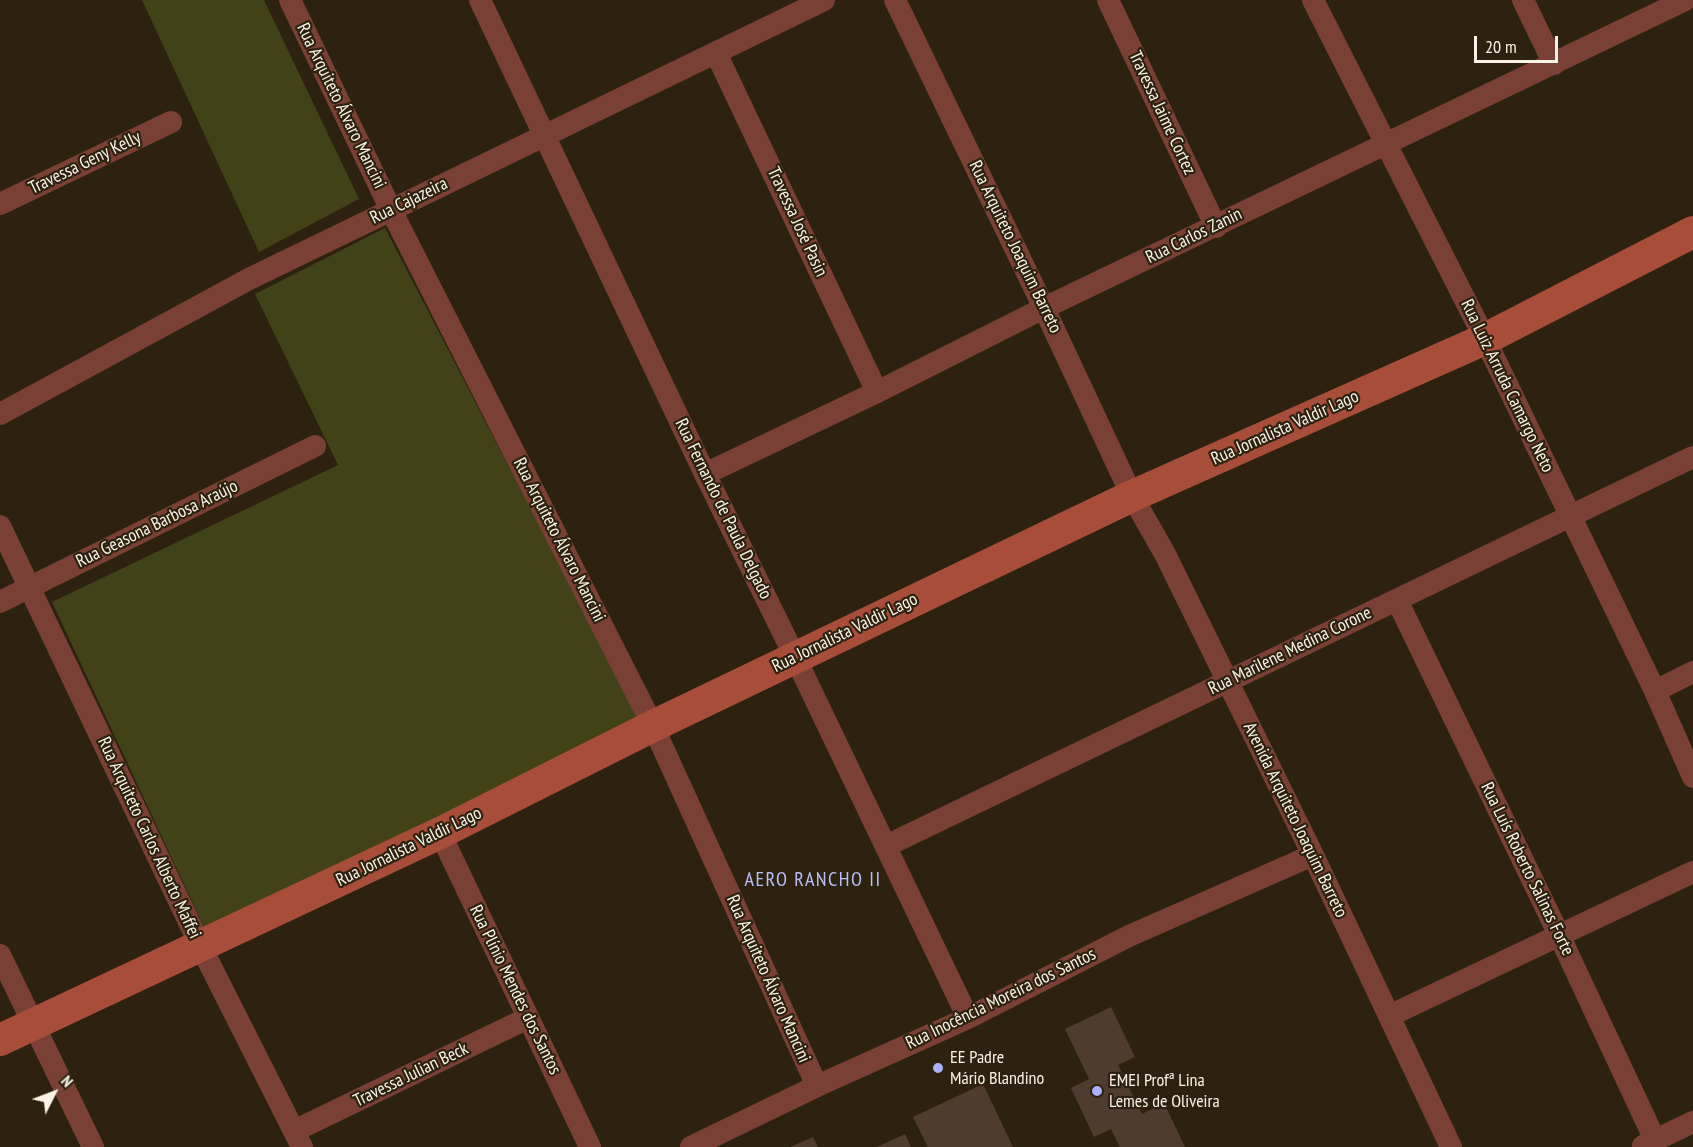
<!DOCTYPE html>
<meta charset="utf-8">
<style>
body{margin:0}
#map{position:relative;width:1693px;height:1147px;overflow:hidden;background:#2c220f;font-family:"PT Sans Narrow",sans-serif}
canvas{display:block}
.north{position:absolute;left:24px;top:1063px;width:60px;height:60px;-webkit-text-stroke:4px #2c220f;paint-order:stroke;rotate:48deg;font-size:16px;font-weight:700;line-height:24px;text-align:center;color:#f9f3e7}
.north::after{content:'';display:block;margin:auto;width:21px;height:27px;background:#f9f3e7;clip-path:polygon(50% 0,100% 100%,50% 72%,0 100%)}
.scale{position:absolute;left:1474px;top:36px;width:84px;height:27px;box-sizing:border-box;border:3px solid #f9f3e7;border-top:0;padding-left:8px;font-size:18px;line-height:21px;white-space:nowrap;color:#f9f3e7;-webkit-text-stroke:4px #2c220f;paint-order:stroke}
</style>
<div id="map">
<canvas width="1693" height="1147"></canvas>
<div class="north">N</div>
<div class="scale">20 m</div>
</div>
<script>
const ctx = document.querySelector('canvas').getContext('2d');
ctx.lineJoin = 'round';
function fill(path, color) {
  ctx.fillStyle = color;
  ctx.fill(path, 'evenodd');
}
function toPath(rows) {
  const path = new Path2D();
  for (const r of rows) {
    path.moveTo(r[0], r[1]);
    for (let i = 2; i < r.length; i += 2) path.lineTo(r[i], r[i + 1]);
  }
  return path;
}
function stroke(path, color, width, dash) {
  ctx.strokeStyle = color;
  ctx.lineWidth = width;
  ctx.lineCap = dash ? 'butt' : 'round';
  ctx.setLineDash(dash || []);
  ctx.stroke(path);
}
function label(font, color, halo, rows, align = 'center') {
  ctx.font = font + ' "PT Sans Narrow",sans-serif';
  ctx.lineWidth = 4.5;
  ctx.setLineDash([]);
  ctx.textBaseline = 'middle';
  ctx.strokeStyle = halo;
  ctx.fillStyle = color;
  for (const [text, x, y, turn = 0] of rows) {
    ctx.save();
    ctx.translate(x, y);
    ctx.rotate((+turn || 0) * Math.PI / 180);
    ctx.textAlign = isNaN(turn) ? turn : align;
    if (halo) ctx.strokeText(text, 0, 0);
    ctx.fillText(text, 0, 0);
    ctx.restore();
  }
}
fill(toPath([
 [142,0,264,0,359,199,259,252],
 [385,228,640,720,433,821,204,927,52,602,338,465,255,294]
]), '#414217');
fill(toPath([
 [1111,1007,1135,1057,1118,1065,1142,1114,1164,1103,1185,1147,1120,1147,1111,1129,1094,1137,1071,1088,1089,1079,1065,1029],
 [983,1084,1013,1147,928,1147,913,1117],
 [905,1134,911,1147,877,1147],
 [813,1137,818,1147,790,1147]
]), '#4e3d2e');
stroke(toPath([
 [290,0,391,210,653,726,817,1086],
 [480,0,705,474,795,657,968,1018],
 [895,0,1044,308,1132,496,1165,554,1313,855,1451,1147],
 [1108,0,1216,227],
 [1313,0,1485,339,1655,691,1693,777],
 [1523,0,1554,64],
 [716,53,877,392],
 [0,204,171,122],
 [0,414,249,279,824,0],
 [705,474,877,392,1044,308,1685,0],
 [0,526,201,947,302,1147],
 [1397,600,1560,937,1655,1140],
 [0,602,315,446],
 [1655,691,1693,672],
 [440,833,590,1147],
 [886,846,1693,457],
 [0,955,93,1147],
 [1389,1016,1693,872],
 [294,1131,528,1018],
 [1643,1146,1693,1122],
 [691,1147,817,1086,968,1018,1129,936,1313,855]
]), '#7a4035', 22);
stroke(toPath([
 [0,1040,440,833,653,726,1132,496,1485,339,1693,232]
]), '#a94d3b', 32);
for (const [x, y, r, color] of [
 [938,1068,6,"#acaffb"],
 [1097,1091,6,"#acaffb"]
]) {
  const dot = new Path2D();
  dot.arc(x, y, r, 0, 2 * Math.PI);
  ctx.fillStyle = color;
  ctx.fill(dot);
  stroke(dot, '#2c220f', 2);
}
label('18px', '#f9f3e7', '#2c220f', [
 ["Rua Arquiteto Álvaro Mancini",341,106,64],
 ["Travessa Jaime Cortez",1162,113,65],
 ["Travessa Geny Kelly",85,163,-26],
 ["Rua Cajazeira",409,201,-26],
 ["Travessa José Pasin",797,222,65],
 ["Rua Carlos Zanin",1194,236,-26],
 ["Rua Arquiteto Joaquim Barreto",1015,247,64],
 ["Rua Luiz Arruda Camargo Neto",1507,386,64],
 ["Rua Jornalista Valdir Lago",1285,428,-24],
 ["Rua Fernando de Paula Delgado",723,509,64],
 ["Rua Geasona Barbosa Araújo",157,524,-26],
 ["Rua Arquiteto Álvaro Mancini",559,540,63],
 ["Rua Jornalista Valdir Lago",845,633,-26],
 ["Rua Marilene Medina Corone",1290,651,-26],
 ["Avenida Arquiteto Joaquim Barreto",1295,820,64],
 ["Rua Arquiteto Carlos Alberto Maffei",149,838,65],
 ["Rua Jornalista Valdir Lago",409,847,-26],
 ["Rua Luís Roberto Salinas Forte",1527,869,64],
 ["Rua Arquiteto Álvaro Mancini",768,979,66],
 ["Rua Plínio Mendes dos Santos",515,990,64],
 ["Rua Inocência Moreira dos Santos",1001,999,-26],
 ["Travessa Julian Beck",411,1075,-26]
]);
label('18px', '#f9f3e7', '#2c220f', [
 ["EE Padre",950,1058],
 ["Mário Blandino",950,1079],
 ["EMEI Profª Lina",1109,1081],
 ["Lemes de Oliveira",1109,1102]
], 'left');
ctx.letterSpacing = '1.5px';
label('20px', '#bbbff8', '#2c220f', [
 ["AERO RANCHO II",813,880]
]);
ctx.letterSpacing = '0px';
</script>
